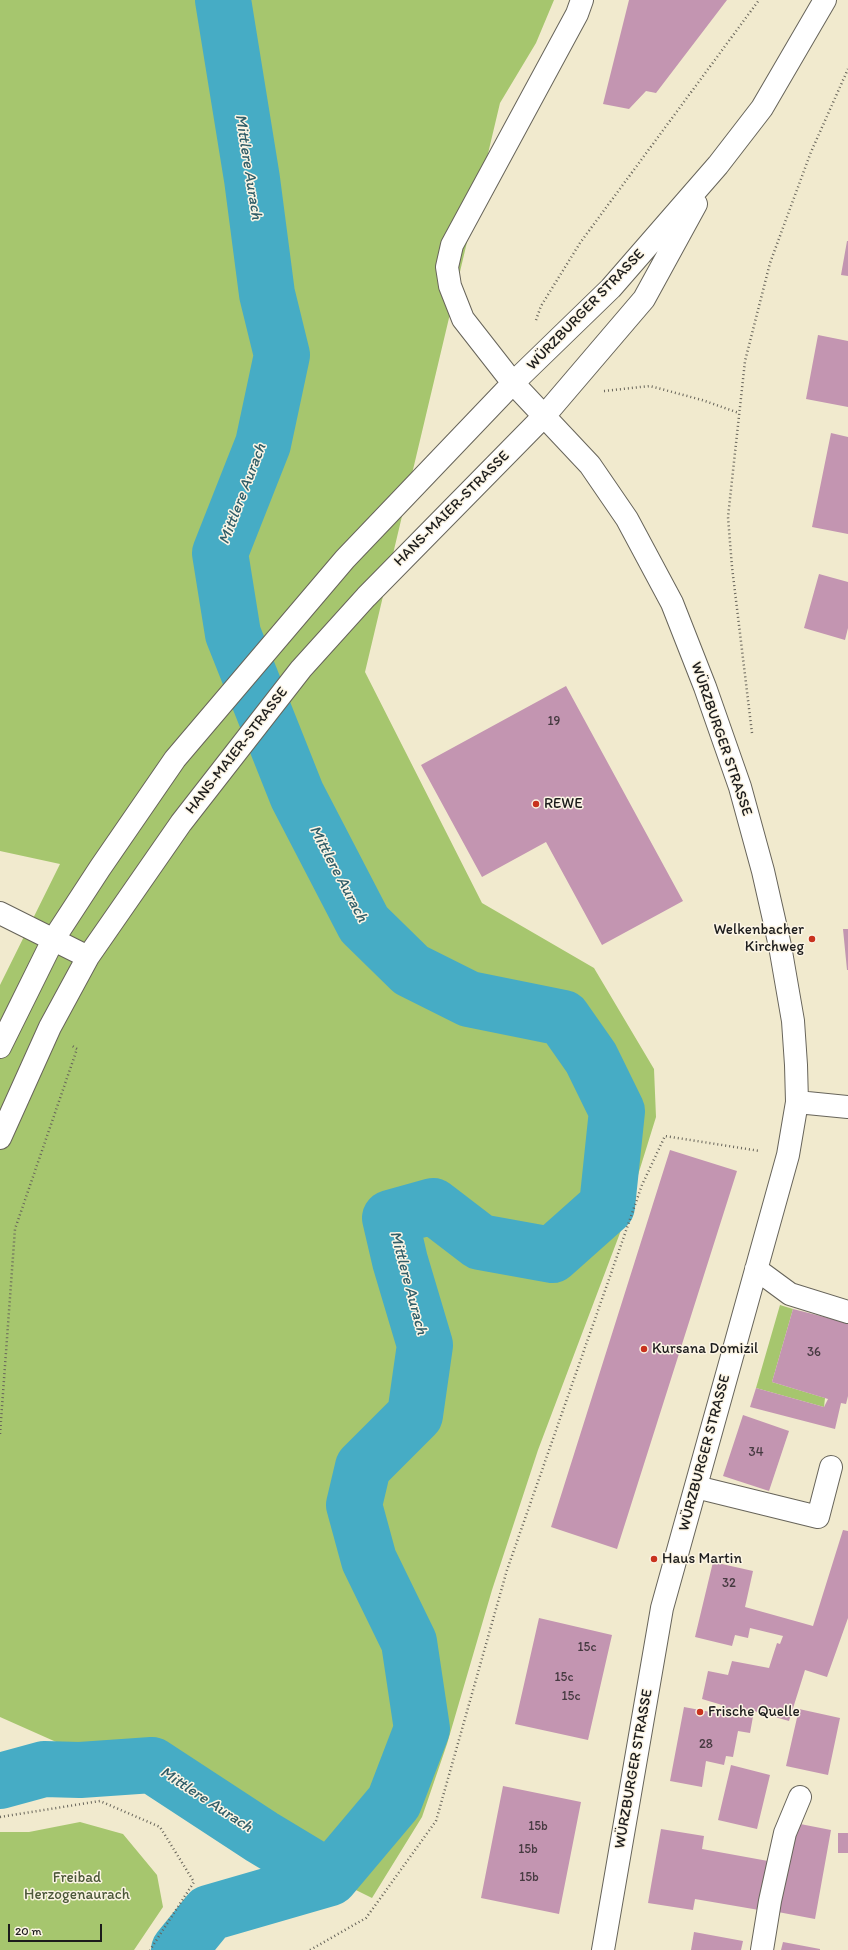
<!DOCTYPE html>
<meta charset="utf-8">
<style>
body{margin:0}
#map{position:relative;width:848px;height:1950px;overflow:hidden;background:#f1eace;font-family:Itim,sans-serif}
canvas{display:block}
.scale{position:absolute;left:8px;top:1924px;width:94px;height:18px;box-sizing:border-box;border:2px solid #1c1c1c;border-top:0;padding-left:5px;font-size:12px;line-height:14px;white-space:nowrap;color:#1c1c1c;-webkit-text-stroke:3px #fcf5e5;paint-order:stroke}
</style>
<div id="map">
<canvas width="848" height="1950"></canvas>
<div class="scale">20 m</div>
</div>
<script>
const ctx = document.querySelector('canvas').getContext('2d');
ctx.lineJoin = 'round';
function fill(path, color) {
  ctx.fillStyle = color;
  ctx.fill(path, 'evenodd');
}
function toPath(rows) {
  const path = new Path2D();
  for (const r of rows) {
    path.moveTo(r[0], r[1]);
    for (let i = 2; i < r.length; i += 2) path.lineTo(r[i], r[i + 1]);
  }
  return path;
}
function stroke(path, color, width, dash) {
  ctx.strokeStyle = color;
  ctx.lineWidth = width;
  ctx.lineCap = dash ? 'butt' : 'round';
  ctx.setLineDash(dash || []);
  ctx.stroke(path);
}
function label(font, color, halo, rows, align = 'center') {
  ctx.font = font + ' Itim,sans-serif';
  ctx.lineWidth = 3;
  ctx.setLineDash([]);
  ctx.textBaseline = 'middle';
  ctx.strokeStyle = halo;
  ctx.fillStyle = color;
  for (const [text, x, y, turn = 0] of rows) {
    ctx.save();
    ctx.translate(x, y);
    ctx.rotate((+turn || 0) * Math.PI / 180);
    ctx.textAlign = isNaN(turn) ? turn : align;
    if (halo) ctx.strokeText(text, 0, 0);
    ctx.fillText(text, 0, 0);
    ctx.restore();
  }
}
fill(toPath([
 [0,0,554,0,536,43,500,103,365,672,482,903,594,968,654,1069,656,1117,620,1233,538,1450,492,1590,447,1744,422,1817,372,1898,63,1745,0,1717,0,985,60,864,0,851],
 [780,1305,793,1309,772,1382,825,1398,824,1407,756,1388],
 [80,1822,123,1834,157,1875,163,1907,134,1950,0,1950,0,1832,29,1832]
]), '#a6c66e');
stroke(toPath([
 [0,1781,44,1769,80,1770,152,1765,262,1837,330,1878,394,1802,422,1729,409,1642,369,1560,354,1505,363,1467,415,1415,425,1345,400,1261,390,1218,433,1206,480,1242,552,1255,607,1206,617,1111,591,1058,563,1018,469,999,411,970,364,924,297,795,233,634,220,553,263,444,282,355,267,294,252,179,223,0],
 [179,1950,209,1913,330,1878]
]), '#46acc5', 56);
fill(toPath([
 [629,0,727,0,656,93,646,91,629,109,603,104],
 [847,241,848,241,848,276,841,275],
 [818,335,848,341,848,407,806,399],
 [831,433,848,437,848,534,812,527],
 [819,574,848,582,848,628,845,640,804,628],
 [566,686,683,901,602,945,546,842,482,877,421,765],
 [843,929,848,929,848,970,847,970],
 [670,1150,737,1171,617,1549,551,1527],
 [793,1309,848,1323,848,1396,846,1404,841,1403,835,1429,750,1407,756,1388,824,1407,828,1399,772,1382],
 [743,1415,789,1431,769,1491,723,1476],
 [843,1530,848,1531,848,1618,827,1677,805,1670,789,1721,754,1711,750,1733,738,1731,733,1757,726,1756,724,1765,706,1761,702,1787,670,1781,684,1707,721,1714,722,1705,702,1699,708,1671,728,1675,732,1661,769,1668,777,1643,780,1644,783,1636,750,1628,748,1638,735,1635,732,1646,695,1637,713,1562,753,1571,745,1607,813,1626],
 [539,1618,612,1635,588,1740,515,1724],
 [799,1709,840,1718,828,1775,786,1766],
 [731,1765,770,1775,757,1829,718,1820],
 [503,1786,581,1802,559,1914,481,1898],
 [795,1823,831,1830,815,1919,778,1912],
 [661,1829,704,1836,702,1849,768,1861,759,1910,695,1899,693,1910,648,1903],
 [838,1833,848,1833,848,1853,838,1853],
 [694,1932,743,1941,741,1950,691,1950],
 [783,1942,820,1949,820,1950,781,1950]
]), '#c395b1');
const minor = toPath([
 [582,0,577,14,452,245,447,267,450,286,463,319,513,383,590,465,627,519,672,603,705,687,740,787,763,871,780,946,793,1021,796,1065,797,1102,788,1155,662,1608,603,1950],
 [0,913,88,957],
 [0,1047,53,940,100,868,175,759,345,559,513,383,611,288,718,165,762,108,825,0],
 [797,1102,848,1107],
 [0,1138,50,1027,88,957,181,823,301,669,366,597,545,415,644,299,696,204],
 [756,1269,790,1294,848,1312],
 [696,1487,818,1517,831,1467],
 [762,1950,770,1901,785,1833,800,1797]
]);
stroke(minor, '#67645a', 24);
stroke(toPath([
 [536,320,541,306,580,243,759,0],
 [604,391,650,386,702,400,739,413],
 [752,733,732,567,728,517,745,361,770,263,811,152,848,69],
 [0,1434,15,1229,77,1049,71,1045],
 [0,1817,100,1801,160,1827,194,1882,150,1950],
 [310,1950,366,1918,436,1821,507,1570,642,1185,665,1136,760,1151]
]), '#67645a', 2.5, [1, 3]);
stroke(minor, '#fff', 22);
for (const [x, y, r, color] of [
 [536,804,4,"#c8321e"],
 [812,939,4,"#c8321e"],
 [644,1349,4,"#c8321e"],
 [654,1559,4,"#c8321e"],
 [700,1712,4,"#c8321e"]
]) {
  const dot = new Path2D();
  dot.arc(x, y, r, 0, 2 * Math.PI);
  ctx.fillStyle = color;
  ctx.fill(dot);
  stroke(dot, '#fcf5e5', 1.5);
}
label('13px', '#463a41', null, [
 ["19",554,722],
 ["36",814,1353],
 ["34",756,1453],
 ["32",729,1584],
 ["15c",587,1648],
 ["15c",564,1678],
 ["15c",571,1697],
 ["28",706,1745],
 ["15b",538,1827],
 ["15b",528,1850],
 ["15b",529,1878]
]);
label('15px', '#1c1c1c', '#fcf5e5', [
 ["WÜRZBURGER STRASSE",586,310,-46],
 ["HANS-MAIER-STRASSE",452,509,-45],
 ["WÜRZBURGER STRASSE",721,739,71],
 ["HANS-MAIER-STRASSE",237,751,-52],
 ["WÜRZBURGER STRASSE",705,1453,-75],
 ["WÜRZBURGER STRASSE",634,1769,-80]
]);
label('15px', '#1c1c1c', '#fcf5e5', [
 ["REWE",544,804],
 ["Welkenbacher",804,930,"right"],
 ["Kirchweg",804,947,"right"],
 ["Kursana Domizil",652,1349],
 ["Haus Martin",662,1559],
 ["Frische Quelle",708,1712]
], 'left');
label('15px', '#4c5839', '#fcf5e5', [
 ["Freibad",77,1878],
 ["Herzogenaurach",77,1895]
]);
label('italic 16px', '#2f5d68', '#fcf5e5', [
 ["Mittlere Aurach",248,167,81],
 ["Mittlere Aurach",243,494,-69],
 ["Mittlere Aurach",338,874,62],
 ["Mittlere Aurach",408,1283,75],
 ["Mittlere Aurach",206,1800,33]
]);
</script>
